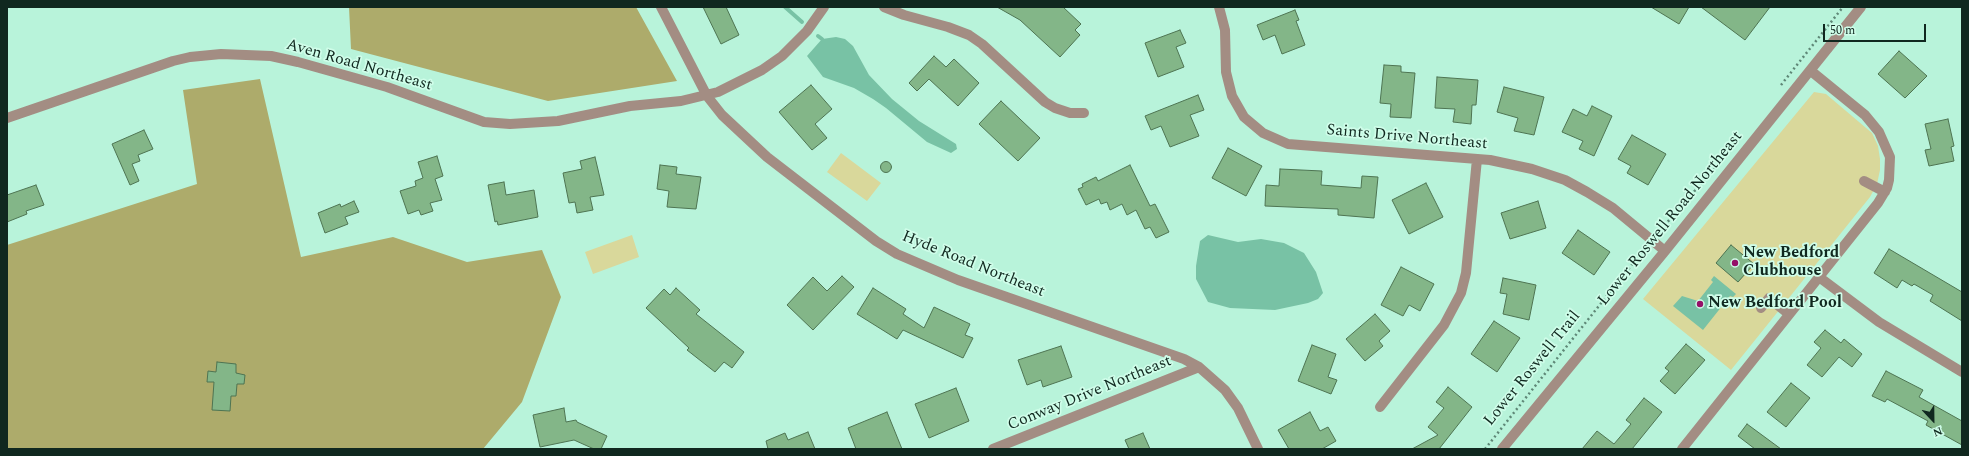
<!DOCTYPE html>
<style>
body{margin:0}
#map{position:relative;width:1969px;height:456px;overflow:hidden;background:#b8f3da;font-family:Spectral,serif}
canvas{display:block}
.frame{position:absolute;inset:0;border:8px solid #10281f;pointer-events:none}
.north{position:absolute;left:1913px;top:400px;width:40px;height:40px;-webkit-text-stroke:3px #cffde9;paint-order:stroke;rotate:158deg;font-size:11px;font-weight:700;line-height:16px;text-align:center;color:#10281f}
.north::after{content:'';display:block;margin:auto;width:14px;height:18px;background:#10281f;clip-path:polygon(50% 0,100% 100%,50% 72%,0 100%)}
.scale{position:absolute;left:1823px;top:24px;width:103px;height:18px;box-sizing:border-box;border:2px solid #10281f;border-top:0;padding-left:5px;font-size:12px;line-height:14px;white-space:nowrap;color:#10281f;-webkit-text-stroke:3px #cffde9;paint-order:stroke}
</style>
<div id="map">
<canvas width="1969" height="456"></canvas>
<div class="frame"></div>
<div class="north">N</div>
<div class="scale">50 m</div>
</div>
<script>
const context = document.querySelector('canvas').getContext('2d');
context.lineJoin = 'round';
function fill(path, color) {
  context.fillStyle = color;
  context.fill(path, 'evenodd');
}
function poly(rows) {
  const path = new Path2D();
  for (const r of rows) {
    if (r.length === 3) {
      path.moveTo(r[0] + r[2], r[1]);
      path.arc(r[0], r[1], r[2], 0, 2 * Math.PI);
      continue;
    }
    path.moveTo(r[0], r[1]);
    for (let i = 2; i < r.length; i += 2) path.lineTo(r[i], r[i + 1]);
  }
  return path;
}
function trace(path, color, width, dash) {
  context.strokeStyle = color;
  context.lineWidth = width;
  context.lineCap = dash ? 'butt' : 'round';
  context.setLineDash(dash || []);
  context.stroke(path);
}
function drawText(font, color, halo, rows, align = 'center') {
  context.font = font + ' Spectral,serif';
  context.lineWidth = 3.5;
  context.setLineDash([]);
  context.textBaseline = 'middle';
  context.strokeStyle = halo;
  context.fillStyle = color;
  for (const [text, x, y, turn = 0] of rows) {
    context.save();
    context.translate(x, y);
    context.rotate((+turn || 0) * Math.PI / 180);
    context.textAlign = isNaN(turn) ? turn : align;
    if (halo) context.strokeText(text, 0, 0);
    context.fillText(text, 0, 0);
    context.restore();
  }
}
fill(poly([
 [1814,92,1826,94,1872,133,1878,146,1880,159,1880,170,1877,184,1870,197,1731,370,1643,299],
 [841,153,881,183,867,201,827,172],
 [632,235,639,257,593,274,585,252]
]), '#d9d89b');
fill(poly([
 [349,7,636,7,677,81,548,101,351,49],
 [260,79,301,257,393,237,467,262,542,250,561,297,522,402,483,449,7,449,7,245,197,184,183,90]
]), '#adab6b');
fill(poly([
 [836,37,845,39,853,46,869,75,892,99,919,121,956,144,957,149,951,153,927,142,886,108,873,99,854,88,823,77,807,56,822,39],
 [1208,235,1238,242,1261,239,1284,243,1304,253,1316,272,1323,293,1318,299,1308,303,1275,310,1230,308,1208,302,1196,279,1196,266,1200,241],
 [1714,276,1736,294,1733,297,1730,296,1703,330,1673,306,1682,296,1698,301,1713,282,1711,280]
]), '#78c2a5');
trace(poly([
 [785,7,802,22],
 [818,36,822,39]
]), '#78c2a5', 4);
const building = poly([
 [703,7,726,7,739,35,721,44,703,7],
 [997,7,1063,7,1081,24,1075,30,1080,35,1060,57,1020,20,997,7],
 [1651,7,1689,7,1679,24,1651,7],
 [1701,7,1770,7,1745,40,1701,7],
 [1295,10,1299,20,1296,21,1305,45,1282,54,1275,35,1263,40,1257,25,1295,10],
 [1180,30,1186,43,1176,47,1184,67,1158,77,1145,43,1180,30],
 [1899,51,1927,76,1905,98,1878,74,1899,51],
 [934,56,946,67,954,59,979,83,958,106,929,79,917,91,909,83,934,56],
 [1384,65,1401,66,1401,72,1415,73,1411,118,1390,117,1391,104,1380,103,1384,65],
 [1437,77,1478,80,1476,105,1472,105,1471,124,1453,122,1455,109,1435,108,1437,77],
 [811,85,832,109,815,124,827,138,812,150,779,112,811,85],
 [1504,87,1544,97,1534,135,1514,131,1518,118,1497,112,1504,87],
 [1198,95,1204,110,1190,115,1199,136,1170,147,1161,126,1151,130,1145,116,1198,95],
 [1001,101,1040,138,1018,161,979,124,1001,101],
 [1592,106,1612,116,1594,156,1579,149,1583,141,1562,132,1573,109,1587,116,1592,106],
 [1948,119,1954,146,1951,147,1954,161,1929,166,1925,150,1931,149,1925,124,1948,119],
 [144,130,153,149,138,155,140,161,132,164,139,181,130,185,112,144,144,130],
 [1632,135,1666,154,1648,185,1627,173,1631,166,1618,159,1632,135],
 [1228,148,1262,166,1246,196,1212,178,1228,148],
 [437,156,443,176,435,179,442,200,430,203,433,211,421,215,419,210,408,214,400,191,416,186,415,181,423,178,418,162,437,156],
 [595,157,604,195,590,197,593,210,577,213,575,202,569,203,563,173,582,169,580,161,595,157],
 [886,167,5.5],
 [660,165,677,167,676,174,701,177,696,209,667,207,669,191,657,189,660,165],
 [1130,165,1150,206,1155,204,1169,232,1156,238,1150,227,1145,229,1136,210,1127,215,1122,204,1110,210,1107,202,1101,204,1099,199,1086,205,1078,189,1083,187,1082,184,1096,177,1098,181,1130,165],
 [1280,169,1322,171,1321,185,1361,188,1362,176,1378,177,1374,218,1338,215,1338,209,1265,206,1266,185,1279,186,1280,169],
 [504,182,506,195,534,190,538,217,498,225,497,221,495,222,488,185,504,182],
 [1426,183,1443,217,1409,234,1392,200,1426,183],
 [36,185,44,205,26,211,27,214,7,222,7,195,36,185],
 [354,201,359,212,345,217,348,224,325,233,318,213,340,204,341,207,354,201],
 [1538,201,1546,228,1510,239,1501,213,1538,201],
 [1578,230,1610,252,1594,275,1562,253,1578,230],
 [1731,245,1754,264,1738,282,1716,263,1731,245],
 [1889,249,1962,292,1962,321,1930,301,1933,295,1914,284,1912,286,1902,280,1897,288,1874,273,1889,249],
 [1401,267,1434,284,1420,311,1409,305,1403,316,1381,305,1401,267],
 [842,276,854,287,813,330,787,305,813,277,827,291,842,276],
 [1503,278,1536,285,1529,320,1503,314,1507,294,1500,293,1503,278],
 [676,288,700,310,696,314,744,352,732,368,724,362,715,372,687,350,689,348,646,308,664,289,670,295,676,288],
 [873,288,906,309,903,314,924,328,934,307,970,324,965,335,973,338,963,358,903,330,897,339,857,314,873,288],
 [1375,314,1390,331,1379,341,1383,346,1365,361,1346,339,1375,314],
 [1494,321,1520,338,1497,372,1471,354,1494,321],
 [1825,330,1841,343,1844,339,1862,354,1852,367,1839,357,1822,377,1807,365,1821,348,1814,342,1825,330],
 [1686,344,1705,360,1675,394,1660,381,1669,371,1665,368,1686,344],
 [1312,345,1336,354,1328,377,1337,380,1331,394,1298,381,1312,345],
 [1061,346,1072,377,1043,387,1041,380,1027,385,1018,360,1061,346],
 [217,362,236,364,236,373,245,375,244,384,237,384,236,396,231,396,230,411,212,410,214,382,207,382,208,371,216,372,217,362],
 [1886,371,1923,390,1919,397,1962,421,1962,445,1926,425,1928,421,1887,399,1885,402,1872,396,1886,371],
 [1791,383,1810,398,1786,427,1767,412,1791,383],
 [1448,387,1472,407,1439,449,1412,449,1438,435,1428,427,1444,408,1436,402,1448,387],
 [956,388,969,421,929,438,915,404,956,388],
 [1644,398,1662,412,1632,449,1582,449,1597,431,1614,444,1631,424,1626,420,1644,398],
 [564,408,566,422,576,420,577,422,607,436,601,449,594,449,574,440,540,447,533,415,564,408],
 [887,412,902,449,856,449,848,428,887,412],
 [1310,412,1320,431,1328,427,1336,441,1322,449,1289,449,1278,430,1310,412],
 [1747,424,1781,449,1755,449,1738,436,1747,424],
 [808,432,815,449,768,449,766,441,785,433,788,440,808,432],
 [1143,433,1150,449,1129,449,1125,440,1143,433]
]);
fill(building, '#83b688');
trace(building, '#4e7452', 1);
trace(poly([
 [1781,85,1843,7],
 [1658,233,1717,165],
 [1485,449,1645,248]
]), '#5e8776', 2.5, [2, 3]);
trace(poly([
 [661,7,707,96,722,115,767,157,876,241,897,254,958,280,1184,359,1199,367,1225,390,1238,408,1258,449],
 [884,7,904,15,948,27,969,35,982,44,1045,102,1055,108,1070,113,1084,113],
 [1219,7,1225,30,1226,72,1232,96,1244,117,1263,133,1288,144,1490,160,1532,169,1565,180,1587,192,1613,208,1665,251],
 [7,118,173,61,190,57,221,54,271,56,298,62,387,87,484,122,510,124,558,121,630,106,681,101,718,92,762,70,782,56,807,31,824,7],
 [1864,181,1885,192],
 [1819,277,1879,322,1962,372],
 [1761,308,1769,298,1789,314],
 [1380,407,1444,325,1461,293,1466,273,1477,159],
 [993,449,1199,367],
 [1502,449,1665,251,1861,7],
 [1682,449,1878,203,1887,188,1889,180,1890,157,1879,132,1865,115,1811,71]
]), '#a38d83', 10);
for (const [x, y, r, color] of [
 [1735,263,4,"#951068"],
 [1700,304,4,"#951068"]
]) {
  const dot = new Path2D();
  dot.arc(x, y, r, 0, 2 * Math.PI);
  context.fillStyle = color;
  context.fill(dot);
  trace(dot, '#cffde9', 1.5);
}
drawText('16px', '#10281f', '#cffde9', [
 ["Aven Road Northeast",359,66,16],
 ["Saints Drive Northeast",1407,138,5],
 ["Lower Roswell Road Northeast",1671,219,-51],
 ["Hyde Road Northeast",973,265,22],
 ["Lower Roswell Trail",1533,369,-51],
 ["Conway Drive Northeast",1090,394,-22]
]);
drawText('bold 16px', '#10281f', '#cffde9', [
 ["New Bedford",1743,254],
 ["Clubhouse",1743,272],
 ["New Bedford Pool",1708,304]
], 'left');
</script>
